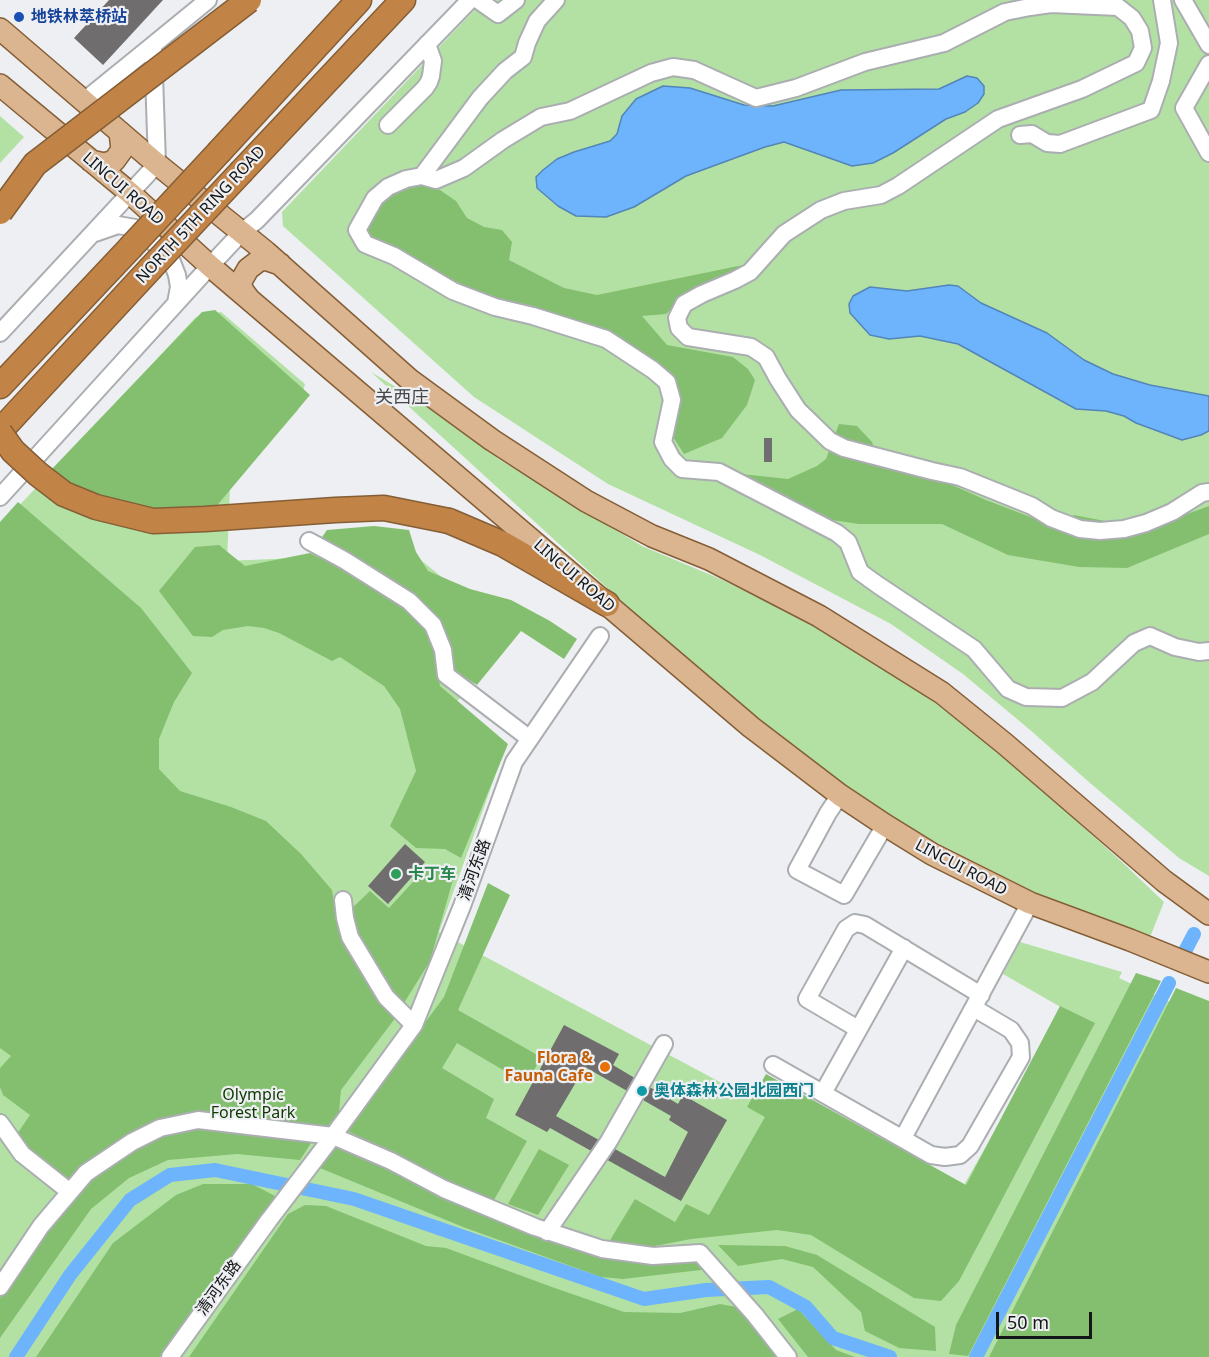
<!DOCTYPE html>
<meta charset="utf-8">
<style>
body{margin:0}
#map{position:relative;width:1209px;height:1357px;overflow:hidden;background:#edeff2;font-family:"Noto Sans",sans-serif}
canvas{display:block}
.scale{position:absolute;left:996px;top:1312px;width:96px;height:27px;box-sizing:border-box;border:3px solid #151617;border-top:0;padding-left:8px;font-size:18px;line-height:21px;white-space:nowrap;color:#151617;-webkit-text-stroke:4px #edeff2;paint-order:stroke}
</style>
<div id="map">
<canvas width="1209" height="1357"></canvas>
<div class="scale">50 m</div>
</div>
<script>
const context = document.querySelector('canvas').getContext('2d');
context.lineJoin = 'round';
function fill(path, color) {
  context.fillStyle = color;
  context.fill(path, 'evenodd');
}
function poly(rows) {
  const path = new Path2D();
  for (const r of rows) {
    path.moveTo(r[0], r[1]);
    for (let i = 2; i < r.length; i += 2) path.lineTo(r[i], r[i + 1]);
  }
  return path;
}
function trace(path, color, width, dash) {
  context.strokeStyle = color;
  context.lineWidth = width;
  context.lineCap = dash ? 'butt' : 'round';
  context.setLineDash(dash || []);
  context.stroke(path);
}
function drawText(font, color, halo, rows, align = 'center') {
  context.font = font + ' "Noto Sans","Noto Sans SC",sans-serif';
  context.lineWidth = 4.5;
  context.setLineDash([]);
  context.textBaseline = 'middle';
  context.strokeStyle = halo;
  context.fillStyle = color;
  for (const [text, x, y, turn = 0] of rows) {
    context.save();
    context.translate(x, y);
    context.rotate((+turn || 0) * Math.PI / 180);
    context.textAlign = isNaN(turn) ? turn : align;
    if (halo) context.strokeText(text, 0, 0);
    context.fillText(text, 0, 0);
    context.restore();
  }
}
fill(poly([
 [484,0,1209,0,1209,876,1179,858,1090,783,1029,729,963,674,891,624,760,555,608,484,474,397,283,226,282,212],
 [0,116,24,137,0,163],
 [221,312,305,384,298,410,230,487,227,561,412,553,515,636,453,706,503,754,439,932,952,1206,1064,1009,1003,974,1020,942,1122,972,1119,978,1209,1020,1209,1357,0,1357,0,526,196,317],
 [371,372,419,401,500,460,642,546,718,578,774,605,825,632,900,678,942,708,1018,768,1123,863,1164,902,1150,937,1048,899,902,825,791,748,675,650]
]), '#b3e1a4');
fill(poly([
 [415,184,440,190,456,201,467,218,484,227,502,230,512,242,509,260,564,288,597,295,743,265,736,275,689,293,666,314,642,316,667,345,733,357,748,369,755,380,747,405,722,438,684,454,673,437,676,388,650,358,575,322,497,301,369,240,363,230,386,196],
 [215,310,310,395,214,509,158,511,126,508,73,488,50,471,202,312],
 [839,424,857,426,872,442,879,464,932,476,986,500,1059,528,1074,515,1115,523,1137,532,1209,506,1209,534,1127,568,1079,567,1008,555,942,524,859,524,832,520,741,474,788,479,817,466,826,459],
 [18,502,141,608,192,673,174,702,159,739,159,769,180,791,231,807,266,821,301,854,332,890,338,929,362,971,396,1017,341,1090,339,1112,327,1127,210,1116,171,1119,67,1185,26,1152,17,1134,30,1115,3,1095,0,1087,0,1068,11,1056,0,1048,0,522],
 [374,526,409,530,416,552,428,571,470,589,511,600,550,621,577,639,564,659,521,631,477,685,454,670,450,642,436,617,320,540,327,530],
 [219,545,245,566,310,553,345,570,404,605,428,628,434,651,440,686,508,744,461,858,445,849,416,848,390,826,416,771,400,709,384,686,340,657,332,661,279,633,264,628,248,626,223,630,212,637,193,636,159,591,195,547],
 [438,869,454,876,430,961,404,1003,373,967,355,937,348,912,370,891,389,908,424,870],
 [488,883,510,895,458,1010,541,1057,527,1084,457,1043,442,1068,494,1099,486,1118,527,1141,494,1200,449,1182,346,1130,444,997],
 [1136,973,1161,981,968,1356,949,1354,956,1325],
 [1176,988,1209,1001,1209,1357,989,1357],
 [1060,1006,1095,1023,959,1281,941,1301,914,1298,811,1235,777,1230,691,1239,645,1248,609,1242,635,1199,675,1222,686,1204,709,1215,765,1117,747,1107,766,1074,966,1185],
 [206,1127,311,1143,300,1160,237,1154,168,1160,129,1178,91,1209,0,1338,0,1298,48,1227,91,1176,134,1148,168,1133],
 [338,1144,604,1253,695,1252,709,1269,623,1279,601,1277,463,1227,320,1168],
 [539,1149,569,1165,538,1215,508,1204],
 [203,1184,252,1184,275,1196,160,1357,36,1357,113,1243,176,1195],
 [305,1205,326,1206,426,1246,446,1248,552,1287,624,1312,680,1313,720,1304,742,1308,783,1357,189,1357,288,1214],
 [718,1245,785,1246,817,1255,935,1327,936,1351,899,1348,865,1331,861,1312,813,1267,782,1259,738,1266],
 [798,1309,836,1350,855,1357,808,1357,778,1319]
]), '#83bf6e');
const water = poly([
 [967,76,977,78,984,86,984,94,978,103,965,112,946,119,893,153,873,163,852,166,784,142,765,147,686,176,634,207,606,217,576,216,558,206,537,188,536,177,543,170,557,159,574,152,610,141,617,134,622,116,636,99,663,86,690,88,744,105,773,106,841,90,939,89,967,76],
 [949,285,958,286,981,303,1047,333,1084,360,1113,374,1150,385,1209,396,1209,431,1201,435,1182,440,1136,423,1124,416,1106,411,1076,409,958,344,920,336,889,339,870,335,850,313,849,304,853,296,870,287,907,291,949,285]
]);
fill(water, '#6db4fd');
trace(water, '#5385b8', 1.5);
trace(poly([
 [1183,955,1194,934],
 [16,1357,70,1275,130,1200,170,1175,215,1170,354,1199,644,1299,706,1290,769,1287,806,1307,833,1338,890,1357],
 [976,1357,1169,983]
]), '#6db4fd', 14);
fill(poly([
 [109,0,163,0,103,65,74,38],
 [764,438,772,438,772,462,764,462],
 [405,844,425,862,388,904,368,886],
 [564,1025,619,1054,613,1065,678,1104,683,1095,727,1120,681,1201,550,1128,547,1132,515,1115],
 [585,1067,671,1116,669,1120,688,1132,665,1177,556,1116]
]), '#6f6d6e');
const minor = poly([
 [478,0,498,14,516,0],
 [1183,0,1209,45],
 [1209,64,1184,108,1209,153],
 [84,101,153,45],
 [388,125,425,88,429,82,431,76,433,61,427,44],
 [1020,135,1032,134,1047,143,1060,144,1151,110,1161,81,1169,43,1162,0],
 [422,176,480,98,505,71,523,57,527,43,537,21,556,0],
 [95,233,118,225,135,228,158,246,172,262,177,275,179,287,176,303],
 [0,333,157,164,153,45,208,0],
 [1209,492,1202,493,1172,512,1146,523,1124,529,1100,531,1080,529,1051,518,1032,506,960,477,932,471,844,448,830,441,798,410,778,379,766,357,751,347,688,337,679,328,677,318,684,304,702,294,735,280,750,272,784,234,821,210,844,201,881,195,898,186,998,119,1082,89,1136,63,1143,48,1140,31,1132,18,1118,7,1051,4,1030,7,1005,12,944,43,865,62,796,88,756,98,694,70,673,67,651,73,570,111,541,117,503,140,464,168,436,180,422,176,406,179,388,187,375,198,357,230,365,244,394,256,453,291,495,307,533,316,606,339,653,370,667,382,672,400,663,442,672,459,682,469,719,472,837,533,848,542,860,572,878,585,974,649,1008,689,1026,697,1062,698,1092,682,1134,643,1150,636,1175,647,1199,652,1209,651],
 [0,497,210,266,241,233,257,220,470,0],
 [309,541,344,560,409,601,433,625,443,650,446,675,530,739],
 [840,795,828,813,797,870,844,895,885,825],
 [343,900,345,918,350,937,386,997,414,1025],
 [858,1029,807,999,846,929,855,923,865,925,981,995],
 [773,1065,931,1155,945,1157,960,1155,970,1146,1021,1057,1020,1043,1011,1030,974,1008],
 [823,1093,904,948],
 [0,1123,22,1154,70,1192],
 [903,1138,1030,903],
 [547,1232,609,1141,664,1044],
 [0,1287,41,1226,86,1173,132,1142,160,1128,198,1120,333,1136,391,1161,444,1189,535,1227,602,1249,653,1256,700,1253,755,1315,788,1357],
 [170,1357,269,1220,333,1136,414,1025,462,906,514,762,600,636]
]);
const major = poly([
 [0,29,157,164,266,252,410,380,492,440,586,501,652,536,709,559,819,616,942,693,1005,744,1164,881,1209,914],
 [0,85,130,193,210,266,751,727,840,795,885,825,932,854,1030,903,1130,940,1209,972],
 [91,161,104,164,114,161,122,150,120,132],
 [249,299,243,291,240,283,248,269,261,259,268,260,280,264]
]);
const highway = poly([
 [220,151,359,0],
 [242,171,403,0],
 [0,386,130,248],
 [0,431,150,269],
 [449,521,503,544,607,604]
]);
trace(minor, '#abaeb0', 20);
trace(major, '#855e36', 24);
trace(highway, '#855e36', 27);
trace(minor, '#fff', 16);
trace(major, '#dab590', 21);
trace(highway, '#c28446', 24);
const highwayBridge = poly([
 [0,212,35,164,249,0],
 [130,248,220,151],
 [150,269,242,171],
 [0,433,13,451,38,474,64,494,96,507,153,521,205,519,335,510,384,508,449,521]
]);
trace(highwayBridge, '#855e36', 27, []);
trace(highwayBridge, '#c28446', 24);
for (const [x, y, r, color] of [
 [19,17,6,"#1a4fb4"],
 [396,874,6,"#2e9e5b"],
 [605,1067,6,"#e8710a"],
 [642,1091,6,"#0f9aa8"]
]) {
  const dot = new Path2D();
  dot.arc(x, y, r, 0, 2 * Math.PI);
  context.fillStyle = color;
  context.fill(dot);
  trace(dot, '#edeff2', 2);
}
drawText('bold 16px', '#164399', '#edeff2', [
 ["地铁林萃桥站",31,17]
], 'left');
drawText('16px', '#151617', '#edeff2', [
 ["LINCUI ROAD",123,189,41],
 ["NORTH 5TH RING ROAD",201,215,-47],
 ["LINCUI ROAD",574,576,41],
 ["LINCUI ROAD",961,868,28],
 ["清河东路",475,870,-70],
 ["清河东路",219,1288,-54]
]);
drawText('bold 16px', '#27864d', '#edeff2', [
 ["卡丁车",408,874]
], 'left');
drawText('bold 16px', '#c56008', '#edeff2', [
 ["Flora &",593,1058],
 ["Fauna Cafe",593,1076]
], 'right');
drawText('bold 16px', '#0d838f', '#edeff2', [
 ["奥体森林公园北园西门",654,1091]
], 'left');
drawText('16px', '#0f3700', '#edeff2', [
 ["Olympic",253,1095],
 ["Forest Park",253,1113]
]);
drawText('18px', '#444648', '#edeff2', [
 ["关西庄",402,398]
]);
</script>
